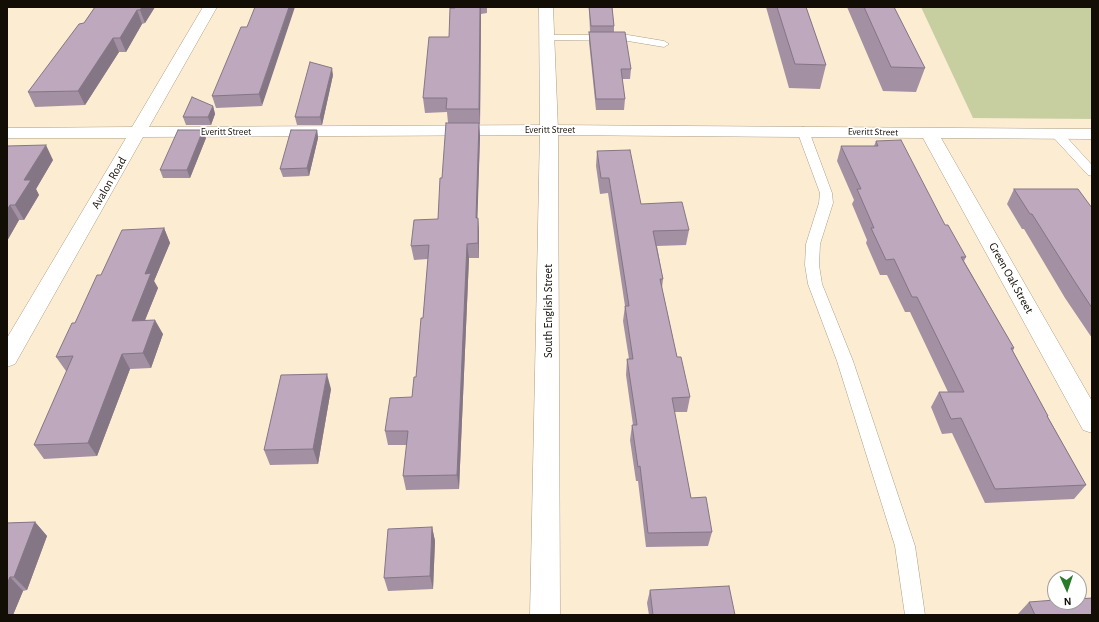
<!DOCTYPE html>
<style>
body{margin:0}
#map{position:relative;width:1099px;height:622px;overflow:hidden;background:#fcecd2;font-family:"Alegreya Sans",sans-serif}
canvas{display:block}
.frame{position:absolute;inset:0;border:8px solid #120d05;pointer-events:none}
.north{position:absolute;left:1047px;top:570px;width:40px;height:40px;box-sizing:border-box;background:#fff;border:1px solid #a09e9b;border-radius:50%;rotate:177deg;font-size:11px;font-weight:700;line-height:16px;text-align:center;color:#120d05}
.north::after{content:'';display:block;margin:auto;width:14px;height:18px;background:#287b27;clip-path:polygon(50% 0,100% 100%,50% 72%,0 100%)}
</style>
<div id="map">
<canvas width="1099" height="622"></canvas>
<div class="frame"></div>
<div class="north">N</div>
</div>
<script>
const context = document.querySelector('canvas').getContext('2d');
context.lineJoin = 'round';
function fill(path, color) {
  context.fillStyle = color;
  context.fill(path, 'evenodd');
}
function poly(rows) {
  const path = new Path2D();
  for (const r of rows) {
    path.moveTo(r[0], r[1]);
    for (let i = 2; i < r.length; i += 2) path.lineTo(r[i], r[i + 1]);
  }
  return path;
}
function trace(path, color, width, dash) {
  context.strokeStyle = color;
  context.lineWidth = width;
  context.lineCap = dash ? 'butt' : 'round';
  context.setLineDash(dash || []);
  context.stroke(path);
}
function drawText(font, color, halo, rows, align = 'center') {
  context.font = font + ' "Alegreya Sans",sans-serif';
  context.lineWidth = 3.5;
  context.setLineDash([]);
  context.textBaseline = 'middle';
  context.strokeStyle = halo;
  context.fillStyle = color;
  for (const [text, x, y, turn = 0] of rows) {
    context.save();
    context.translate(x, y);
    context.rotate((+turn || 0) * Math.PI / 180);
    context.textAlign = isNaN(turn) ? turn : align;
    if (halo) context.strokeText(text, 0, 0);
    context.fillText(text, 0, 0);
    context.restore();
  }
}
fill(poly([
 [921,7,1092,7,1092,119,973,118]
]), '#c7cfa1');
const service = poly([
 [548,35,628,35,664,41,669,44,664,47,628,41,544,40,543,38,548,35],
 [803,127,807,128,809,131,832,193,833,203,820,244,819,265,822,284,853,361,915,546,925,615,905,615,895,546,837,361,808,284,805,265,806,244,819,203,820,193,797,131,799,128,803,127],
 [1057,130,1061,131,1092,165,1092,176,1088,175,1053,137,1051,134,1053,131,1057,130]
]);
const minor = poly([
 [203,7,217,7,149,127,549,125,1092,129,1092,139,941,138,1092,401,1092,433,1083,430,923,138,549,135,143,137,15,364,7,367,7,338,126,138,7,138,7,128,132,127,203,7]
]);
const tertiary = poly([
 [539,7,553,7,558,130,560,615,530,615,540,130,539,7]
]);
trace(service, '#ac9d85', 1);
trace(minor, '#ac9d85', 1);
trace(tertiary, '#ac9d85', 1);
fill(service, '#fff');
fill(minor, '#fff');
fill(tertiary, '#fff');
fill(poly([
 [95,7,155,7,145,23,142,24,126,52,119,52,85,105,35,107,28,92,84,23],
 [455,7,487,7,487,13,481,14,480,124,479,124,480,137,477,218,478,218,479,232,479,258,469,258,459,489,406,490,403,476,407,445,388,445,385,431,412,397,416,377,423,318,428,259,414,260,411,246,438,219,448,123,447,112,425,113,423,98,449,37],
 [589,7,612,7,614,26,614,32,631,69,630,79,622,79,625,99,624,110,596,110,589,42,589,32,590,32],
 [766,7,806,7,826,65,820,89,789,88],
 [847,7,894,7,925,68,916,92,883,91],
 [247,27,262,106,216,108,212,96],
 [333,75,322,125,297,125,295,117],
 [213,106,215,114,211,125,186,125,183,117],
 [317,130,318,138,309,176,283,177,280,169],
 [206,138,190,178,163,178,160,170],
 [876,141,945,225,966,257,964,261,1014,348,1013,351,1048,416,1048,417,1086,485,1074,499,985,503,952,433,942,434,931,407,939,392,948,392,910,312,905,312,887,275,880,275,866,243,867,240,852,204,854,200,837,161,841,146,874,146],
 [7,146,53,160,36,189,39,195,24,220,19,220,7,241],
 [597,151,641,204,689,230,686,245,657,246,663,279,662,288,677,357,690,397,687,412,674,412,691,498,712,532,708,546,646,547,638,481,636,481,630,440,632,425,633,425,626,375,627,359,629,359,623,321,625,306,608,193,600,194,596,166],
 [1014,189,1092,208,1092,338,1065,298,1024,229,1022,229,1007,204],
 [164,228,170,243,154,281,158,288,145,320,163,334,151,368,130,369,97,456,44,459,34,445,67,371,66,371,56,357,101,275],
 [331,389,318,464,270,465,264,450],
 [35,522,47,536,27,590,23,591,13,615,7,615,7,523],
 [432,527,435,541,433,589,388,591,384,578],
 [650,590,735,615,649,615,647,603],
 [1029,602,1092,615,1017,615]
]), '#a390a3');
fill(poly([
 [142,7,155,7,145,23,140,10],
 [289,7,295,7,262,106,259,94],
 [480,7,481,7,481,14,480,124,479,109],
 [137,10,142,24,126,52,120,38],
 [113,38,119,52,85,105,78,91],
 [332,68,333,75,322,125,320,117],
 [213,106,215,114,211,125,208,117],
 [479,123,480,137,477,232,476,218],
 [203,130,206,138,190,178,187,170],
 [317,130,318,138,309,176,307,168],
 [46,145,53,160,36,189,39,195,24,220,15,205,24,180],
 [10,205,19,220,7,241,7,210],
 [478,218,479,232,479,258,478,243],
 [164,228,170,243,154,281,158,288,139,335,132,321,145,274],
 [467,244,469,258,459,489,457,475],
 [155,320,163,334,151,368,143,353],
 [122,354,130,369,97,456,88,443],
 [327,374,331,389,318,464,313,449],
 [35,522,47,536,27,590,14,577],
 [432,527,435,541,433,589,430,576],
 [10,577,23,591,13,615,7,615,7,584]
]), '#847685');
const building = poly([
 [95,7,142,7,140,10,137,10,120,38,113,38,78,91,28,92,79,24,84,23,95,7],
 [255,7,289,7,259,94,212,96,241,27,247,27,255,7],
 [455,7,480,7,479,109,446,109,447,98,423,98,429,37,449,37,450,8,455,8,455,7],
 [589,7,612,7,614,26,591,26,589,7],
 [777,7,806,7,826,65,795,64,777,7],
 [864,7,894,7,925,68,891,67,864,7],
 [589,32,625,32,631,69,621,69,625,99,596,99,589,32],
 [310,62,332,68,320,117,295,117,310,62],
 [192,97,213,106,208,117,183,117,192,97],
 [446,123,479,123,476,218,478,218,478,243,467,244,457,475,403,476,408,431,385,431,390,398,412,397,414,377,416,377,421,318,423,318,429,245,411,246,414,220,438,219,440,178,442,178,446,123],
 [178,130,203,130,187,170,160,170,178,130],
 [291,130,317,130,307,168,280,169,291,130],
 [901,140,945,225,948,225,966,257,961,257,1014,348,1011,348,1048,416,1047,416,1086,485,995,489,961,418,951,419,939,392,964,392,917,297,912,297,894,259,886,260,871,228,874,228,857,189,861,189,841,146,878,146,876,141,901,140],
 [46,145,24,180,31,180,15,205,10,205,7,210,7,146,46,145],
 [630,150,641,204,682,202,689,230,653,231,663,279,660,279,677,357,681,357,690,397,672,398,691,498,706,497,712,532,648,533,640,466,638,467,632,425,637,425,627,359,633,359,625,306,629,306,609,178,601,178,597,151,630,150],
 [1014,189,1078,189,1092,208,1092,308,1075,282,1032,214,1030,214,1014,189],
 [164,228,145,274,151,273,132,321,155,320,143,353,122,354,88,443,34,445,73,356,56,357,72,323,75,323,97,275,101,275,122,230,164,228],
 [327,374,313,449,264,450,281,375,327,374],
 [35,522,14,577,10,577,7,584,7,523,35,522],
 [432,527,430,576,384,578,388,529,432,527],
 [729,586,735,615,653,615,650,590,729,586],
 [1092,598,1092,615,1035,615,1029,602,1055,600,1055,602,1079,602,1079,599,1092,598]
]);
fill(building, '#bda8be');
trace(building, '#847685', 1);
drawText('10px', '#120d05', '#fff', [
 ["Everitt Street",550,130],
 ["Everitt Street",226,132],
 ["Everitt Street",873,132,1]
]);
drawText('12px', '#120d05', '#fff', [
 ["Avalon Road",109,183,-60],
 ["Green Oak Street",1011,278,61],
 ["South English Street",548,311,-90]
]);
</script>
